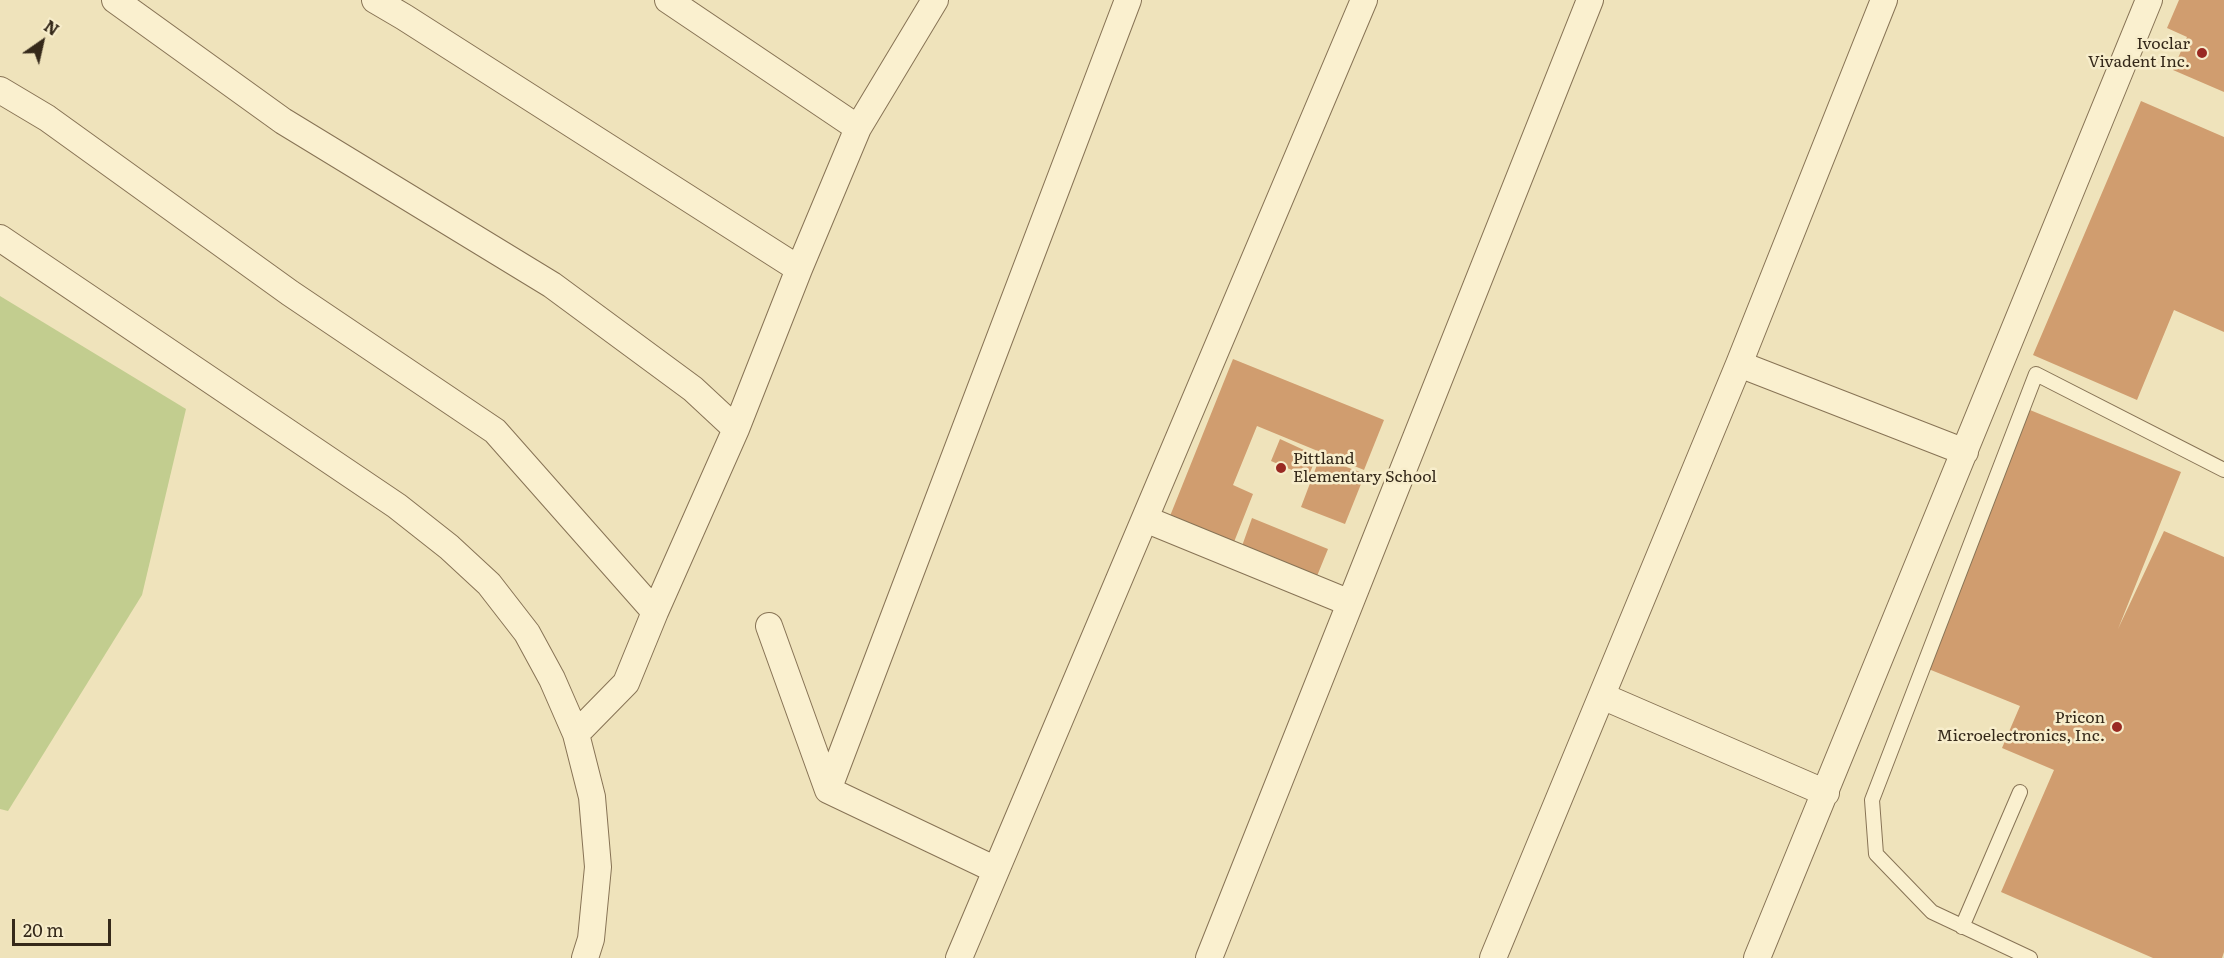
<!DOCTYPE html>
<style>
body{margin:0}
#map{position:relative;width:2224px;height:958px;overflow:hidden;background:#efe3bb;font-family:Literata,serif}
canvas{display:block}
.north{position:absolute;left:12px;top:12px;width:60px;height:60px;-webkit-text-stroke:4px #f7edcb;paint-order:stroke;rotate:34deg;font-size:16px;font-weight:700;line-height:24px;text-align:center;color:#35291a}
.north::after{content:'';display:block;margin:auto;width:21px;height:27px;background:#35291a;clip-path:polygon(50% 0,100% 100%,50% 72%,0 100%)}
.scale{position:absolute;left:12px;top:919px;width:99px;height:27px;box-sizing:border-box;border:3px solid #35291a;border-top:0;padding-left:8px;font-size:18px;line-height:21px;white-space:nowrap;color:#35291a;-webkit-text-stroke:4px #f7edcb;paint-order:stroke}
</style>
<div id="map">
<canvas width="2224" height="958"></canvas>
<div class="north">N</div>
<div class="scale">20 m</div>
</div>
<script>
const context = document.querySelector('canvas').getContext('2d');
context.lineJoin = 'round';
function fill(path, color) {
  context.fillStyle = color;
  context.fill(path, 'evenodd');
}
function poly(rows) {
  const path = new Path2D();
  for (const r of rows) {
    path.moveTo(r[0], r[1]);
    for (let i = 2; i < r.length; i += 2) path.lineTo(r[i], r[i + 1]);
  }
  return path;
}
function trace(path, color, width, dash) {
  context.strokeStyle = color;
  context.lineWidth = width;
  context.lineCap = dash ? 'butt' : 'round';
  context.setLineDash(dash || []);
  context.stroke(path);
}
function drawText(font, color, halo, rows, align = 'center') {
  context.font = font + ' Literata,serif';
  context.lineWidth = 5;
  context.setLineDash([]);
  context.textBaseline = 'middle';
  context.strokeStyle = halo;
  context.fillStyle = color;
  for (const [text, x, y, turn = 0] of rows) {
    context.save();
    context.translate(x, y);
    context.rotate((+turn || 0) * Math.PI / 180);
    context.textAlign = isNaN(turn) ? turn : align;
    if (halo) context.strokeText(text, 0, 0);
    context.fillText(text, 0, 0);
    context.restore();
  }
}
fill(poly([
 [0,296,186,409,142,595,8,811,0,809]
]), '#c2cd8f');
fill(poly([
 [2179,0,2224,0,2224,92,2173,70,2187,37,2167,28],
 [2141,101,2224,137,2224,332,2174,310,2137,400,2033,355],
 [1233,359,1384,420,1364,470,1257,426,1233,485,1253,494,1234,542,1170,516],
 [2030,410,2181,472,2118,629,2164,531,2224,557,2224,952,2222,958,2153,958,2001,892,2054,770,2002,748,2020,706,1926,668],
 [1280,439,1317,456,1308,477,1271,461],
 [1320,457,1365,474,1345,524,1301,507],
 [1252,518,1328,549,1317,576,1242,546]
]), '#d09d6f');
const lane = poly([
 [1962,927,2020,792],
 [2030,958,1932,912,1876,854,1872,800,2036,374,2224,470]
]);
const street = poly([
 [115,0,283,121,552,285,693,389,736,429],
 [375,0,404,17,799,269],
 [668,0,858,128],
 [0,90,47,118,290,293,495,431,655,612],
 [0,238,397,506,449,547,489,584,527,633,552,679,576,734,592,797,598,867,591,939,585,958],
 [1739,364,1965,452],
 [1145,519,1350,603],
 [769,626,828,790,996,870],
 [1602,696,1826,793],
 [576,734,626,683,655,612,736,429,799,269,858,128,935,0],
 [828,790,1128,0],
 [959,958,1364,0],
 [1209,958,1590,0],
 [1493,958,1739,364,1884,0],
 [1757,958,2149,0]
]);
trace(lane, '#877355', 16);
trace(street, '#877355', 28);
trace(lane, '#faf0cf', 14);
trace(street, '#faf0cf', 26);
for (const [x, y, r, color] of [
 [2202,53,6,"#992922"],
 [1281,468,6,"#992922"],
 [2117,727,6,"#992922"]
]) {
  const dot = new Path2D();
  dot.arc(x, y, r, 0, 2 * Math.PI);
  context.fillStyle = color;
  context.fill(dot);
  trace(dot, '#f7edcb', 2);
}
drawText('16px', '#35291a', '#f7edcb', [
 ["Ivoclar",2190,44],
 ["Vivadent Inc.",2190,62],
 ["Pittland",1293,459,"left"],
 ["Elementary School",1293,477,"left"],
 ["Pricon",2105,718],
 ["Microelectronics, Inc.",2105,736]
], 'right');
</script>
